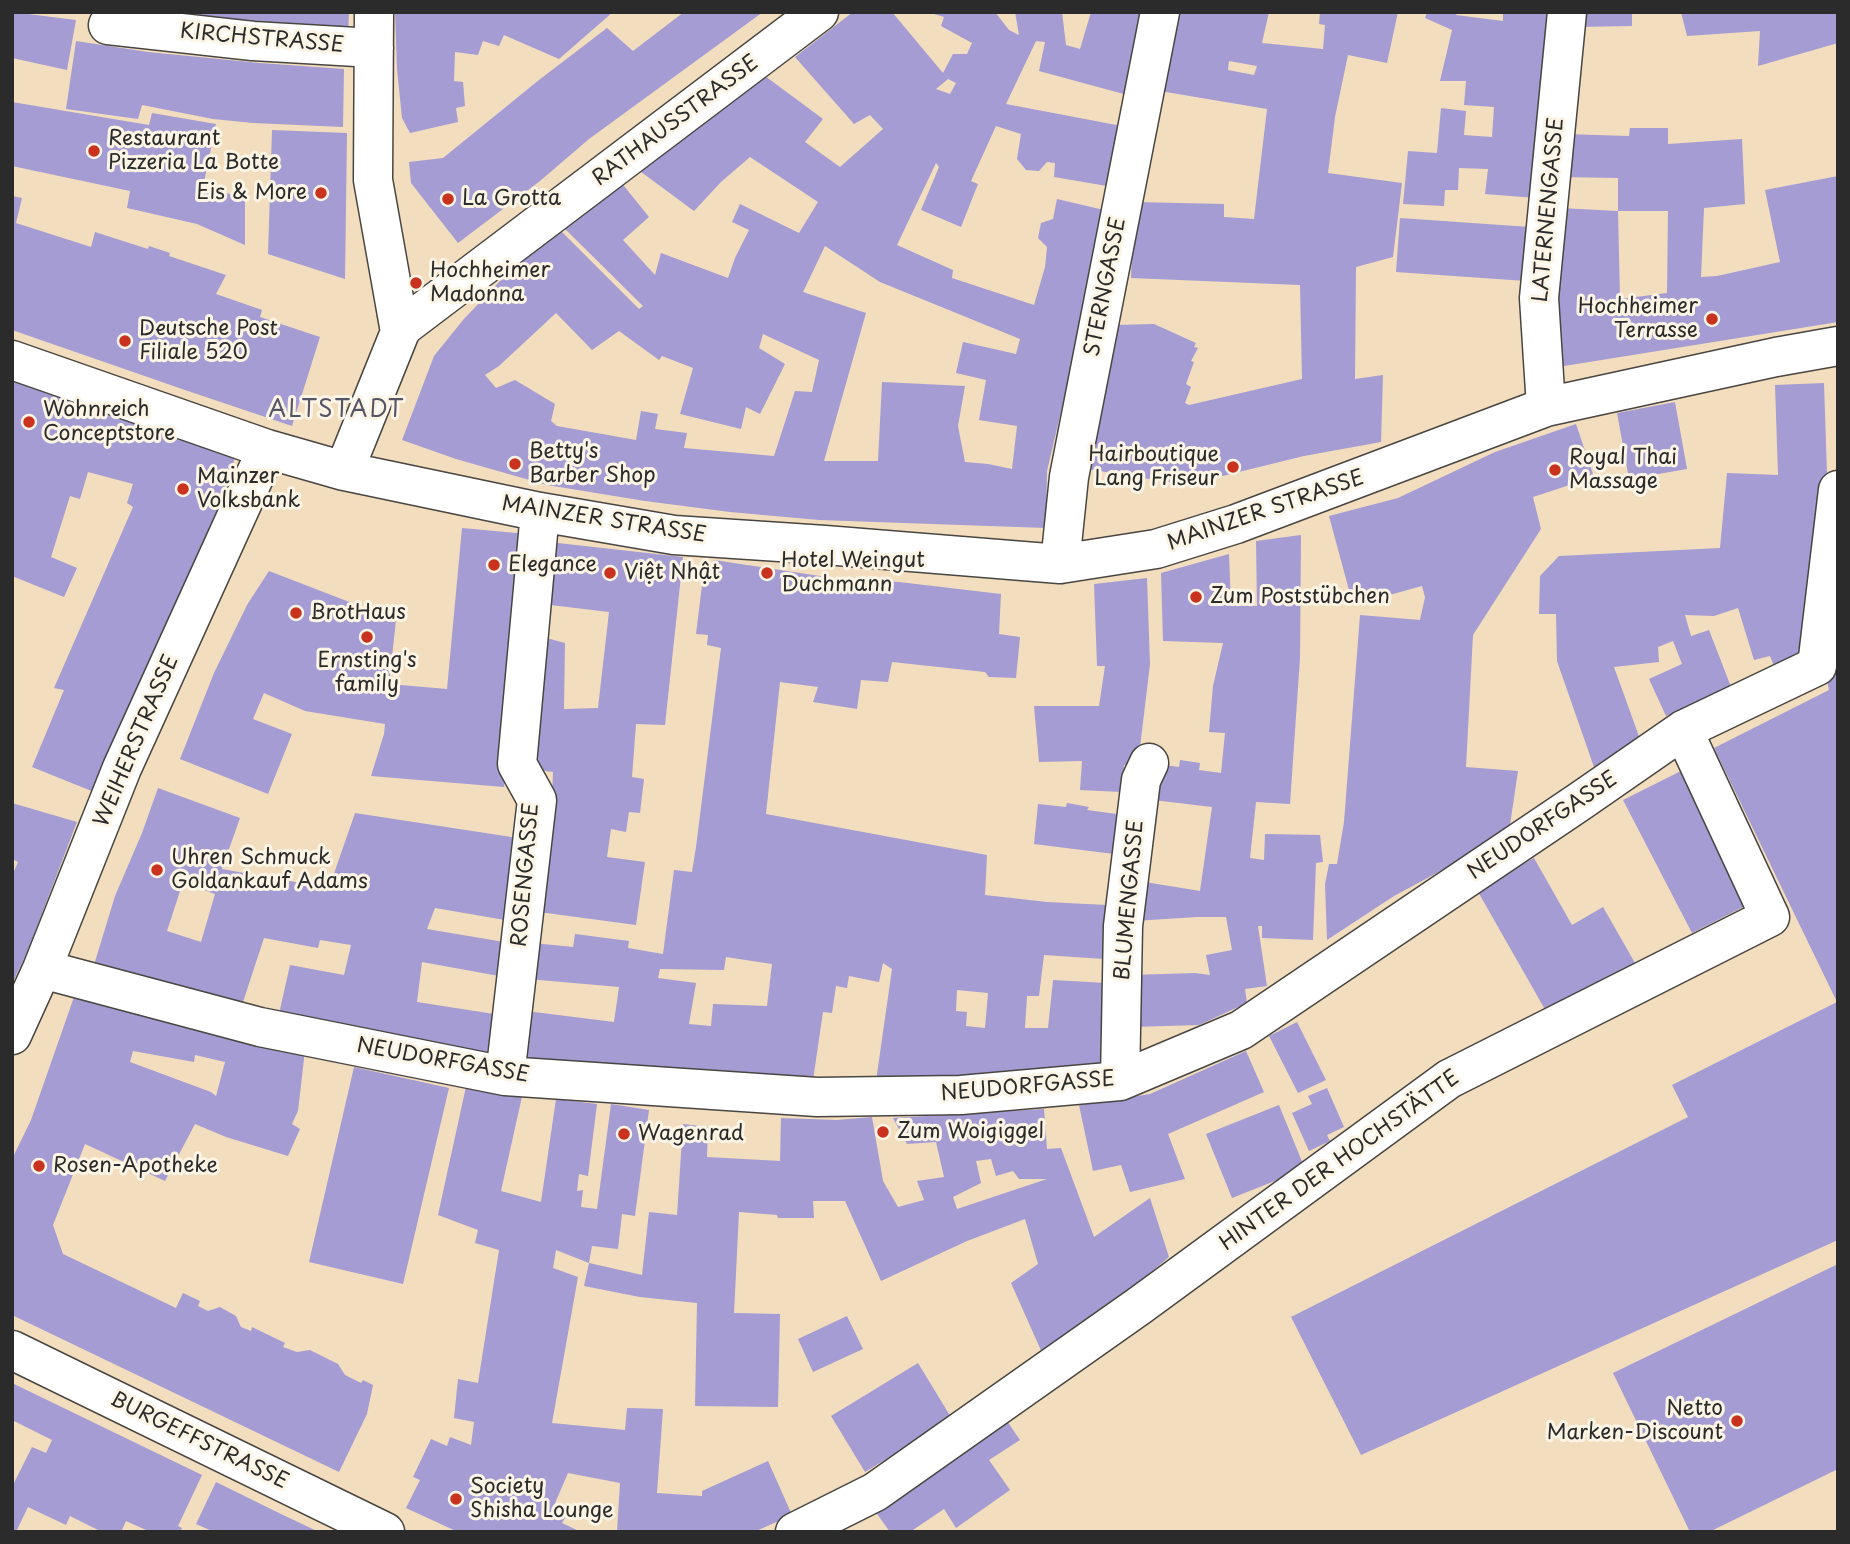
<!DOCTYPE html>
<meta charset="utf-8">
<style>
body{margin:0}
#map{position:relative;width:1850px;height:1544px;overflow:hidden;background:#f2ddbe;font-family:"Playpen Sans",sans-serif}
canvas{display:block}
.frame{position:absolute;inset:0;border:14px solid #2b2b2b;pointer-events:none}
</style>
<div id="map">
<canvas width="1850" height="1544"></canvas>
<div class="frame"></div>
</div>
<script>
const context = document.querySelector('canvas').getContext('2d');
context.lineJoin = 'round';
function fill(path, color) {
  context.fillStyle = color;
  context.fill(path, 'evenodd');
}
function poly(rows) {
  const path = new Path2D();
  for (const r of rows) {
    path.moveTo(r[0], r[1]);
    for (let i = 2; i < r.length; i += 2) path.lineTo(r[i], r[i + 1]);
  }
  return path;
}
function trace(path, color, width, dash) {
  context.strokeStyle = color;
  context.lineWidth = width;
  context.lineCap = dash ? 'butt' : 'round';
  context.setLineDash(dash || []);
  context.stroke(path);
}
function drawText(font, color, halo, rows, align = 'center') {
  context.font = font + ' "Playpen Sans",sans-serif';
  context.lineWidth = 6;
  context.setLineDash([]);
  context.textBaseline = 'middle';
  context.strokeStyle = halo;
  context.fillStyle = color;
  for (const [text, x, y, turn = 0] of rows) {
    context.save();
    context.translate(x, y);
    context.rotate((+turn || 0) * Math.PI / 180);
    context.textAlign = isNaN(turn) ? turn : align;
    if (halo) context.strokeText(text, 0, 0);
    context.fillText(text, 0, 0);
    context.restore();
  }
}
fill(poly([
 [12,12,76,20,67,70,12,58],
 [118,12,349,12,348,34],
 [395,12,613,12,559,59,504,35,499,46,483,41,478,55,455,52,454,81,463,82,465,106,456,108,458,122,410,133,402,118,397,69],
 [684,12,763,12,589,139,540,181,458,243,411,183,409,162,443,158,539,80,607,28,633,51],
 [853,12,892,12,943,73,953,54,967,54,972,43,941,26,944,17,934,14,935,12,995,12,1009,30,1019,35,1015,12,1062,12,1066,45,1080,49,1091,12,1147,12,1131,96,1039,71,1045,42,1036,41,1006,104,1127,127,1113,187,1054,177,1055,163,1047,162,1039,171,1026,170,1017,159,1021,134,996,126,971,181,978,184,961,227,921,210,939,167,936,163,897,245,953,270,952,278,1034,305,1045,267,1047,247,1038,238,1041,223,1053,219,1057,199,1108,211,1047,471,1046,528,819,520,730,512,645,501,547,485,456,459,402,440,434,356,463,320,554,224,639,309,643,306,559,223,616,176,649,217,623,240,655,275,661,253,728,278,735,258,749,230,732,222,740,204,799,233,818,202,750,157,721,182,694,211,633,166,765,76,823,119,805,142,840,167,883,129,870,115,854,124,795,57],
 [948,79,956,83,950,94,936,89],
 [825,246,880,282,1020,339,1016,354,963,342,956,373,986,380,979,420,1017,426,1012,469,988,464,965,462,958,426,965,386,882,382,878,461,824,461,866,313,803,292],
 [556,313,592,350,619,331,659,360,662,356,693,368,680,414,741,429,746,407,760,414,785,364,759,348,763,334,819,360,812,392,795,391,774,456,684,448,687,433,655,429,658,414,641,411,636,440,557,426,551,421,555,404,515,380,496,388,485,375,499,366],
 [1167,12,1269,12,1262,43,1323,49,1325,25,1319,24,1320,12,1398,12,1387,63,1348,55,1335,117,1328,173,1402,183,1393,257,1356,267,1355,379,1383,375,1381,442,1304,456,1186,485,1087,469,1115,325,1154,324,1196,343,1194,347,1198,348,1191,361,1194,362,1186,384,1191,387,1185,403,1189,405,1302,379,1300,285,1131,278,1134,202,1224,204,1224,217,1254,219,1267,109,1154,90],
 [1229,61,1257,66,1254,75,1228,70],
 [1427,12,1457,12,1456,15,1503,21,1503,12,1557,12,1536,198,1485,194,1488,169,1459,168,1458,190,1445,190,1444,206,1403,204,1408,151,1437,153,1441,108,1466,111,1464,135,1492,137,1494,107,1464,105,1466,81,1440,81,1452,30,1425,18],
 [1577,12,1632,12,1632,26,1577,27],
 [1681,12,1838,12,1838,43,1758,66,1760,31,1687,36],
 [76,41,148,52,260,63,344,69,343,127,253,123,213,119,142,105,138,119,66,109],
 [12,102,149,125,152,113,216,124,203,187,245,198,245,245,197,224,127,208,130,191,12,166],
 [1630,128,1668,128,1668,144,1742,139,1745,204,1704,208,1701,277,1717,276,1780,262,1765,190,1838,176,1838,322,1558,367,1551,301,1560,208,1618,211,1618,178,1561,177,1564,134,1629,136],
 [1618,211,1668,211,1667,293,1620,299],
 [272,130,347,133,345,279,268,254],
 [12,196,22,198,16,223,91,247,95,232,148,249,149,246,170,253,169,256,226,275,216,294,262,310,260,317,320,337,292,426,185,390,12,330],
 [1400,218,1530,227,1526,281,1396,272],
 [12,381,236,455,210,531,94,792,32,767,64,690,54,688,133,507,127,503,133,484,88,472,80,499,70,496,51,557,77,568,64,597,12,576],
 [1824,383,1827,473,1804,649,1778,676,1770,656,1754,660,1738,608,1714,616,1685,615,1691,636,1709,630,1733,692,1678,720,1675,712,1666,716,1649,679,1682,664,1673,641,1658,647,1659,662,1614,667,1641,742,1595,770,1557,661,1556,614,1539,614,1540,576,1559,556,1720,548,1727,473,1778,475,1775,385],
 [1675,402,1687,469,1629,479,1617,413],
 [1576,424,1594,477,1533,497,1541,529,1473,635,1466,767,1518,771,1510,825,1459,861,1394,896,1327,940,1325,884,1329,864,1337,864,1344,822,1360,615,1420,620,1425,597,1422,586,1353,605,1329,516,1398,498,1495,452],
 [462,528,527,534,504,787,371,776,384,734,385,724,305,711,264,693,253,719,292,734,268,794,180,759,214,673,247,605,269,571,396,620,389,684,447,689],
 [1301,535,1300,658,1290,804,1256,802,1250,858,1264,860,1265,834,1320,835,1323,862,1316,863,1313,940,1262,938,1262,926,1258,926,1267,986,1245,989,1247,1003,1199,1025,1132,1027,1131,975,1195,973,1210,975,1206,955,1232,950,1226,917,1197,917,1134,921,1139,881,1200,891,1212,807,1153,800,1157,764,1179,767,1180,760,1200,763,1199,770,1221,773,1225,733,1209,732,1213,686,1223,643,1163,641,1161,573,1229,554,1231,606,1257,606,1256,541],
 [549,542,683,557,665,725,636,724,632,777,644,779,640,813,629,812,626,832,611,829,607,857,645,862,636,925,539,912,551,821,553,772,538,770,539,636,565,643,564,709,598,708,609,612,542,604],
 [714,560,833,578,899,582,1001,594,999,634,1020,637,1016,678,989,677,985,672,892,662,888,682,861,680,857,709,813,702,818,687,780,682,766,814,987,855,985,895,1047,902,1107,905,1104,959,1044,955,1039,996,1027,996,1025,1028,1048,1028,1053,980,1106,983,1100,1069,876,1081,892,969,883,963,879,982,849,976,847,988,836,986,832,1013,823,1012,813,1080,520,1058,526,1011,614,1022,619,987,528,979,533,943,573,947,575,934,629,941,628,948,663,954,674,870,692,872,696,847,721,648,707,645,708,635,696,634,704,569,711,568],
 [726,957,772,964,767,1006,713,1004,711,1026,689,1024,696,983,658,978,660,969,724,970],
 [957,990,988,993,985,1028,966,1026,967,1012,956,1011],
 [1147,578,1150,664,1138,764,1124,765,1122,792,1080,790,1082,761,1039,762,1034,706,1099,706,1105,666,1097,666,1094,584],
 [1838,609,1838,1240,1361,1455,1291,1317,1688,1117,1672,1085,1837,1002,1714,748,1829,690,1826,676],
 [1683,770,1751,903,1692,933,1623,800],
 [158,788,240,818,222,869,329,888,355,813,518,838,505,920,435,908,427,929,504,942,499,976,422,962,417,1002,494,1014,486,1058,279,1014,290,965,344,975,351,945,320,940,318,948,264,938,242,1005,94,965,115,896,142,833],
 [183,882,215,894,201,942,167,931],
 [12,803,77,822,28,950,12,984,12,876,18,862,12,859],
 [1067,803,1089,807,1087,810,1117,814,1114,854,1034,844,1038,804,1066,807],
 [1534,858,1572,925,1603,907,1635,963,1547,1013,1477,890],
 [74,997,305,1050,298,1111,292,1124,300,1129,288,1156,226,1137,195,1124,165,1181,85,1144,53,1225,63,1254,176,1308,183,1293,200,1301,198,1306,208,1311,220,1307,236,1316,241,1327,251,1331,252,1327,285,1343,283,1347,297,1352,310,1350,338,1364,345,1375,361,1383,363,1380,373,1385,367,1414,339,1472,12,1315,12,1159,31,1120],
 [133,1051,194,1062,195,1055,225,1062,216,1096,211,1092,130,1062],
 [1297,1022,1326,1080,1298,1093,1269,1036],
 [1246,1051,1264,1092,1168,1134,1185,1179,1130,1192,1121,1165,1093,1171,1079,1105,1150,1094],
 [354,1067,449,1088,403,1284,309,1262],
 [467,1082,523,1092,501,1191,541,1202,556,1099,597,1104,588,1176,579,1174,577,1191,583,1190,581,1207,597,1209,611,1104,649,1110,635,1216,622,1214,618,1249,592,1246,589,1263,642,1275,649,1212,677,1215,683,1124,708,1127,707,1157,780,1161,781,1118,837,1120,872,1117,883,1181,898,1207,924,1200,917,1181,944,1177,936,1142,907,1144,893,1118,1044,1109,1047,1149,1061,1148,1094,1237,1150,1198,1169,1257,1100,1315,1043,1355,1011,1283,1038,1264,1025,1219,967,1241,881,1281,845,1201,813,1201,814,1218,778,1218,777,1215,739,1212,734,1313,780,1314,778,1407,695,1406,697,1303,640,1297,584,1286,589,1263,556,1250,553,1268,578,1277,552,1423,625,1430,627,1408,663,1409,657,1493,702,1496,702,1491,768,1461,792,1515,754,1532,617,1532,620,1483,568,1473,552,1510,566,1516,562,1523,581,1532,458,1532,406,1508,420,1480,413,1477,431,1439,447,1446,450,1437,471,1445,474,1422,454,1418,458,1379,478,1383,499,1250,475,1243,478,1230,438,1215],
 [991,1159,996,1176,1013,1171,1019,1179,1047,1179,957,1209,953,1197,981,1183,976,1161],
 [1327,1088,1344,1127,1327,1135,1330,1141,1309,1151,1292,1113,1312,1104,1308,1096],
 [1279,1105,1305,1169,1232,1198,1206,1134],
 [1838,1264,1838,1469,1709,1532,1690,1532,1613,1373],
 [847,1316,863,1349,813,1372,798,1339],
 [918,1363,952,1419,865,1472,831,1416],
 [12,1383,202,1475,178,1526,182,1528,180,1532,145,1532,146,1530,126,1521,121,1532,102,1532,70,1516,66,1525,28,1507,16,1532,12,1532,12,1487,32,1447,46,1453,52,1440,12,1420],
 [1007,1421,1020,1440,989,1460,1010,1490,956,1528,944,1509,910,1532,890,1532,875,1511],
 [216,1482,281,1514,319,1532,214,1532,196,1524]
]), '#a49cd3');
const minor = poly([
 [374,12,373,180,400,332],
 [108,25,253,41,374,48],
 [12,360,267,449,344,471,540,512,674,535,825,545,1060,564,1156,549,1236,524,1546,407,1776,357,1838,346],
 [1546,407,1539,298,1567,12],
 [344,471,400,332,404,326,819,12],
 [1060,564,1069,477,1160,12],
 [42,969,260,1027,505,1076,817,1097,961,1095,1120,1081,1241,1030,1579,802,1683,730,1817,666,1838,490],
 [12,1035,42,969,122,768,267,449],
 [505,1076,537,800,517,764,540,512],
 [1120,1081,1123,926,1141,780,1149,763],
 [12,1350,385,1532],
 [795,1532,875,1492,1139,1306,1449,1079,1770,917,1683,730]
]);
trace(minor, '#494641', 41);
trace(minor, '#fff', 38);
for (const [x, y, r, color] of [
 [94,151,7,"#c8321e"],
 [321,193,7,"#c8321e"],
 [448,199,7,"#c8321e"],
 [416,283,7,"#c8321e"],
 [1712,319,7,"#c8321e"],
 [125,341,7,"#c8321e"],
 [29,422,7,"#c8321e"],
 [515,464,7,"#c8321e"],
 [1233,467,7,"#c8321e"],
 [1555,470,7,"#c8321e"],
 [183,489,7,"#c8321e"],
 [494,565,7,"#c8321e"],
 [610,573,7,"#c8321e"],
 [767,573,7,"#c8321e"],
 [1196,597,7,"#c8321e"],
 [296,613,7,"#c8321e"],
 [367,637,7,"#c8321e"],
 [157,870,7,"#c8321e"],
 [883,1132,7,"#c8321e"],
 [624,1134,7,"#c8321e"],
 [39,1166,7,"#c8321e"],
 [1737,1421,7,"#c8321e"],
 [456,1499,7,"#c8321e"]
]) {
  const dot = new Path2D();
  dot.arc(x, y, r, 0, 2 * Math.PI);
  context.fillStyle = color;
  context.fill(dot);
  trace(dot, '#fcf5e5', 2.5);
}
drawText('21px', '#2b2b2b', '#fcf5e5', [
 ["KIRCHSTRASSE",262,39,5],
 ["RATHAUSSTRASSE",676,121,-37],
 ["LATERNENGASSE",1549,210,-85],
 ["STERNGASSE",1106,287,-79],
 ["MAINZER STRASSE",1266,511,-19],
 ["MAINZER STRASSE",604,520,9],
 ["WEIHERSTRASSE",137,741,-67],
 ["NEUDORFGASSE",1543,826,-34],
 ["ROSENGASSE",526,875,-85],
 ["BLUMENGASSE",1130,900,-85],
 ["NEUDORFGASSE",443,1061,10],
 ["NEUDORFGASSE",1028,1087,-5],
 ["HINTER DER HOCHSTÄTTE",1340,1161,-36],
 ["BURGEFFSTRASSE",199,1441,26]
]);
drawText('21px', '#2b2b2b', '#fcf5e5', [
 ["Restaurant",108,139],
 ["Pizzeria La Botte",108,163],
 ["Eis & More",307,193,"right"],
 ["La Grotta",462,199],
 ["Hochheimer",430,271],
 ["Madonna",430,295],
 ["Hochheimer",1698,307,"right"],
 ["Terrasse",1698,331,"right"],
 ["Deutsche Post",139,329],
 ["Filiale 520",139,353],
 ["Wohnreich",43,410],
 ["Conceptstore",43,434],
 ["Betty's",529,452],
 ["Barber Shop",529,476],
 ["Hairboutique",1219,455,"right"],
 ["Lang Friseur",1219,479,"right"],
 ["Royal Thai",1569,458],
 ["Massage",1569,482],
 ["Mainzer",197,477],
 ["Volksbank",197,501],
 ["Hotel Weingut",781,561],
 ["Duchmann",781,585],
 ["Elegance",508,565],
 ["Việt Nhật",624,573],
 ["Zum Poststübchen",1210,597],
 ["BrotHaus",310,613],
 ["Ernsting's",367,661,"center"],
 ["family",367,685,"center"],
 ["Uhren Schmuck",171,858],
 ["Goldankauf Adams",171,882],
 ["Zum Woigiggel",897,1132],
 ["Wagenrad",638,1134],
 ["Rosen-Apotheke",53,1166],
 ["Netto",1723,1409,"right"],
 ["Marken-Discount",1723,1433,"right"],
 ["Society",470,1487],
 ["Shisha Lounge",470,1511]
], 'left');
context.letterSpacing = '2px';
drawText('23px', '#555366', '#fcf5e5', [
 ["ALTSTADT",337,411]
]);
context.letterSpacing = '0px';
</script>
